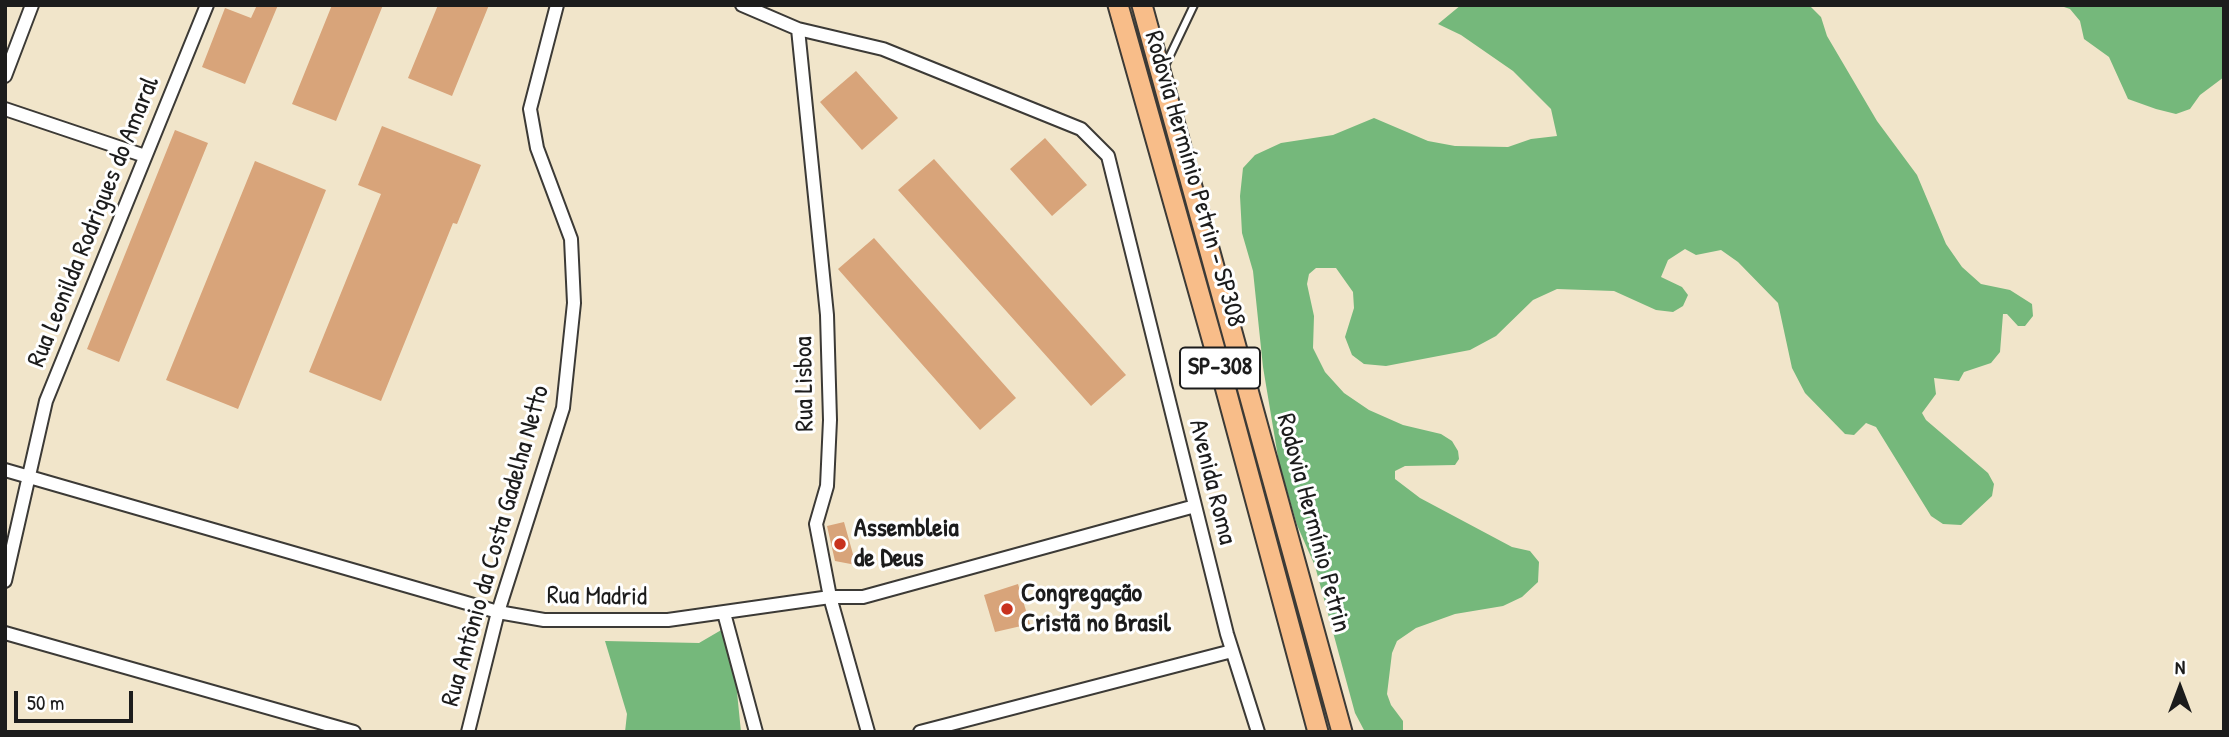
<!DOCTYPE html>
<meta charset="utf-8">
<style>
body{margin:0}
#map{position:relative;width:2229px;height:737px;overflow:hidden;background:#f1e5ca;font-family:"Patrick Hand",sans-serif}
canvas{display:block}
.frame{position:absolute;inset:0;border:7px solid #1c1c1c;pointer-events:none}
.north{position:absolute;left:2145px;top:653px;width:70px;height:70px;-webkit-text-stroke:5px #fff;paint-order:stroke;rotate:0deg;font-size:19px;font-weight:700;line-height:28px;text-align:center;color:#1c1c1c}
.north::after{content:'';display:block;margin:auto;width:24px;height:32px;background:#1c1c1c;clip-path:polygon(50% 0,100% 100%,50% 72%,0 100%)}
.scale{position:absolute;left:14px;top:691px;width:119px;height:32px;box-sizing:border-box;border:4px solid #1c1c1c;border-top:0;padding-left:9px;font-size:21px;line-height:24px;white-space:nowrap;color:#1c1c1c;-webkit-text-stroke:5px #fff;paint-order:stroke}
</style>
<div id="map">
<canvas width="2229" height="737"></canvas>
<div class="frame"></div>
<div class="north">N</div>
<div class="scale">50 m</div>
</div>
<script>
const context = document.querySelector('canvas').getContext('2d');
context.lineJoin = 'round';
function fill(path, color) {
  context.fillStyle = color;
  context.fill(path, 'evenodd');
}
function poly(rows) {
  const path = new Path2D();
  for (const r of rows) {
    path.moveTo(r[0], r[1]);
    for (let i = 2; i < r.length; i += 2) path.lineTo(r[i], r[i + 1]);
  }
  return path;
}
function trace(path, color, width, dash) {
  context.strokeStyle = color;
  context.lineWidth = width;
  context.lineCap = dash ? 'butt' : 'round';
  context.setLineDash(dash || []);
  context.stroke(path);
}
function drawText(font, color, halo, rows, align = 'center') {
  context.font = font + ' "Patrick Hand",sans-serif';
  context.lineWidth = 6;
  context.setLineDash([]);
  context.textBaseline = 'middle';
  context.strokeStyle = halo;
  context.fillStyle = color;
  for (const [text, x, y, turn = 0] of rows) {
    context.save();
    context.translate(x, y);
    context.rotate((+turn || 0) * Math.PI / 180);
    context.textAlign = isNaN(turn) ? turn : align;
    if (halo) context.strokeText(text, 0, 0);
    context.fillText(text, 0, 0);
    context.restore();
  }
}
fill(poly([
 [1461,5,1809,5,1821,17,1827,36,1877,121,1917,175,1946,244,1962,267,1981,284,2010,290,2032,304,2033,316,2025,326,2018,326,2007,314,2003,314,2000,352,1991,363,1964,372,1959,381,1934,378,1936,394,1922,413,1926,420,1988,473,1994,484,1992,496,1961,525,1943,524,1931,516,1876,427,1866,423,1854,435,1845,434,1805,393,1792,368,1778,303,1738,262,1721,250,1696,255,1685,249,1668,260,1661,277,1682,287,1688,295,1683,306,1673,312,1656,310,1614,291,1557,289,1533,300,1496,336,1470,350,1386,366,1364,364,1352,355,1345,337,1354,308,1353,292,1336,268,1316,268,1309,274,1307,284,1314,316,1313,348,1325,372,1344,393,1369,410,1403,425,1441,434,1452,441,1458,451,1459,459,1455,465,1405,466,1395,471,1395,479,1420,498,1512,547,1530,551,1539,562,1538,582,1522,597,1503,606,1455,614,1416,628,1397,641,1392,653,1387,694,1391,705,1403,721,1403,732,1365,732,1355,713,1315,566,1297,525,1279,463,1263,367,1253,271,1242,233,1240,196,1243,168,1255,155,1281,143,1333,135,1374,118,1428,141,1455,146,1508,147,1531,139,1557,136,1551,109,1513,71,1461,35,1438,24],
 [2058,5,2224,5,2224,77,2200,95,2190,109,2176,114,2156,109,2128,99,2109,57,2084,39,2080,21,2070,9],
 [723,629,734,662,741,732,625,732,627,714,605,641,699,643]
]), '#75b87b');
fill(poly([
 [257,5,278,5,245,84,202,67,225,8,251,18],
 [332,5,383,5,336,121,292,104],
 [438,5,489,5,452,96,408,78],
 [856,71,898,118,862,150,820,102],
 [382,126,481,165,457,224,453,223,381,401,309,372,381,194,358,185],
 [175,130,208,143,119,362,87,349],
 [1045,138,1087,185,1052,216,1010,169],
 [934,159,1126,375,1091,406,898,190],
 [255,161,326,190,238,409,166,380],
 [874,238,1016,398,980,430,838,269],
 [844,522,856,565,835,561,827,526],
 [1018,584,1030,624,995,632,984,595]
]), '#d8a47a');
const service = poly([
 [1164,68,1194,5]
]);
const minor = poly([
 [742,5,798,29,883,49,1081,129,1108,156,1227,634,1258,732],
 [798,29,827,315,830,420,827,486,816,524,830,597,868,732],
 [5,76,32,5],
 [5,109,145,156],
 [5,470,498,612,544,620,668,620,830,597,863,597,1195,506],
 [5,581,46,401,207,5],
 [724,613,756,732],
 [5,633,354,732],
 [468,732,498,612,563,408,574,303,571,239,537,148,530,109,557,5],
 [920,732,1232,651]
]);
const primary = poly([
 [1118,5,1216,353,1318,732],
 [1142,5,1342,732]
]);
trace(service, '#3c3a36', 10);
trace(minor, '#3c3a36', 16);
trace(primary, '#3c3a36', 23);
trace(service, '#fff', 6);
trace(minor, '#fff', 12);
trace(primary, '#f8bd89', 19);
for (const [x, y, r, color] of [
 [840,544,7,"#c8321e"],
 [1007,609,7,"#c8321e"]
]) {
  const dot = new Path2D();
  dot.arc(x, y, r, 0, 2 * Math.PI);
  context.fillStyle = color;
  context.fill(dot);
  trace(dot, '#fff', 2.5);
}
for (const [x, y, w] of [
 [1220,368,80]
]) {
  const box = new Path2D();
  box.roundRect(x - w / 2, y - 20.5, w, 41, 5);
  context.fillStyle = '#fff';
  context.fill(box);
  trace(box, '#1c1c1c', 2);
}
drawText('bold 24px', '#1c1c1c', null, [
 ["SP-308",1220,368]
]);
drawText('26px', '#1c1c1c', '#fff', [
 ["Rodovia Hermínio Petrin - SP308",1194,179,74],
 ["Rua Leonilda Rodrigues do Amaral",94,222,-68],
 ["Rua Lisboa",805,384,-91],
 ["Avenida Roma",1212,482,76],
 ["Rodovia Hermínio Petrin",1313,523,75],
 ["Rua Antônio da Costa Gadelha Netto",496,546,-74],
 ["Rua Madrid",597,597,1]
]);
drawText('bold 26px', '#1c1c1c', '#fff', [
 ["Assembleia",854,529],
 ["de Deus",854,559],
 ["Congregação",1021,594],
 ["Cristã no Brasil",1021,624]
], 'left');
</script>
